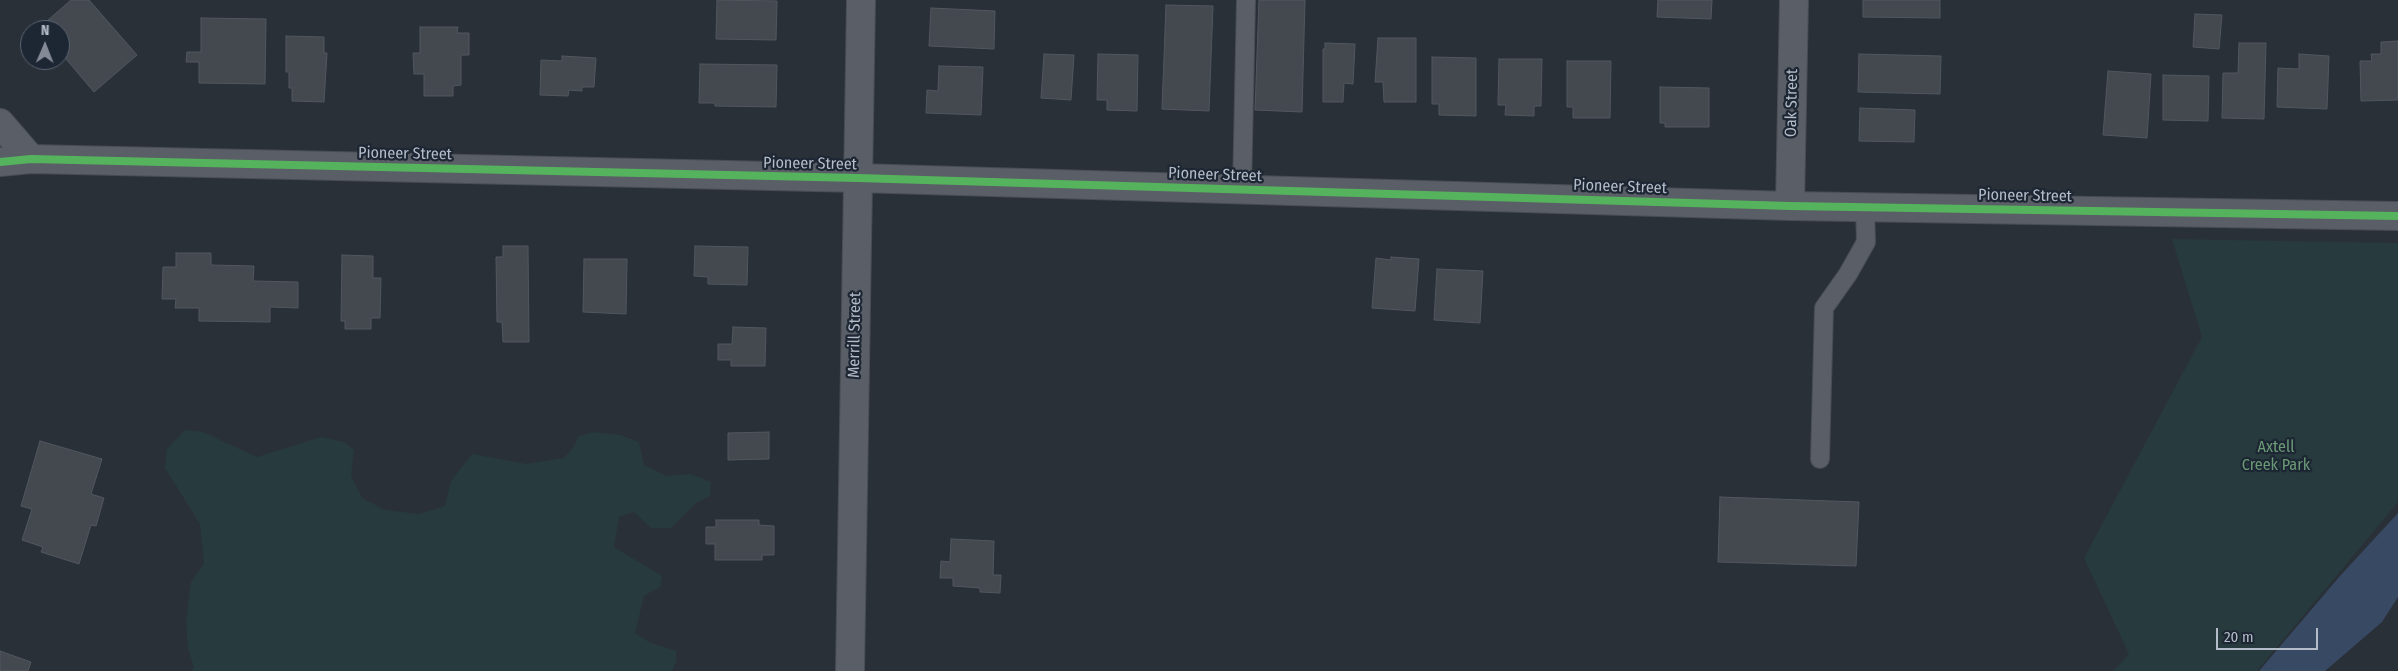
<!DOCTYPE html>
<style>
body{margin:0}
#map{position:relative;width:2398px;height:671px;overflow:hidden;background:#2a3038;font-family:"Fira Sans Condensed",sans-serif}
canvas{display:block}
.north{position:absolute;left:20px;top:20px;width:50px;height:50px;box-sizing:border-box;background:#1d2633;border:1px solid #59626f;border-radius:50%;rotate:1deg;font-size:14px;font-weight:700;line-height:20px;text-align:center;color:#b4bcc9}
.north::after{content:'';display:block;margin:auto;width:18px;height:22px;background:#848b96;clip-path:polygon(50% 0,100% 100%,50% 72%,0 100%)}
.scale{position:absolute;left:2216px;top:628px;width:102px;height:22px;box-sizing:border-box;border:2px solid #b4bcc9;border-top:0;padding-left:6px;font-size:15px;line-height:18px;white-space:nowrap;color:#b4bcc9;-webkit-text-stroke:4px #1d2633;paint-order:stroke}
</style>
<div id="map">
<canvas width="2398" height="671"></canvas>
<div class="north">N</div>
<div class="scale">20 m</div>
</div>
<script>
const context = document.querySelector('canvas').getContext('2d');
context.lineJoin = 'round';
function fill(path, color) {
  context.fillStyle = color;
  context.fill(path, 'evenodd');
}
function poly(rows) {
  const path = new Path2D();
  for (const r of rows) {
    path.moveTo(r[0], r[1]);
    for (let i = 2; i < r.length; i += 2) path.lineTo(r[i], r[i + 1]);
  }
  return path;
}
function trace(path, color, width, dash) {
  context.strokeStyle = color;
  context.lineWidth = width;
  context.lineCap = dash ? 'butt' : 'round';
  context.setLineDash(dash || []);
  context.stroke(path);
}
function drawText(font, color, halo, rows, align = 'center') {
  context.font = font + ' "Fira Sans Condensed",sans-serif';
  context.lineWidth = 4.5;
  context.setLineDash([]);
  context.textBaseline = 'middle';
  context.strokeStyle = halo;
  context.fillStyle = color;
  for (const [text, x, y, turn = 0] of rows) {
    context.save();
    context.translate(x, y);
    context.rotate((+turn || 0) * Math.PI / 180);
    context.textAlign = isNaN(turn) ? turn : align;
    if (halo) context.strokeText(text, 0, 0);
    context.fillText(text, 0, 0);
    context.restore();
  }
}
fill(poly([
 [2172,239,2398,243,2398,502,2257,671,2113,671,2129,654,2084,558,2202,337],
 [185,430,203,432,257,457,321,437,344,442,354,450,351,476,362,498,385,510,419,514,445,506,451,481,472,454,526,464,564,458,575,445,578,437,593,432,620,435,639,442,644,465,667,476,691,474,711,482,710,496,696,503,671,528,651,528,634,512,619,517,614,547,662,576,660,587,644,596,635,633,651,643,676,651,676,662,672,671,191,671,194,668,188,648,186,623,191,582,204,564,200,524,165,468,167,449]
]), '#273a3e');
fill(poly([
 [2398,513,2398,597,2382,622,2325,671,2259,671,2340,576]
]), '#384963');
const building = poly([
 [71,0,89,0,137,55,94,92,60,52,60,30,41,30,39,28,71,0],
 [717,0,777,1,776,40,716,39,717,0],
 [1259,0,1305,0,1302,112,1255,110,1259,0],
 [1658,0,1712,0,1711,19,1657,17,1658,0],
 [1863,0,1940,0,1940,18,1863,17,1863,0],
 [1166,5,1213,6,1209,111,1162,109,1166,5],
 [931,8,995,11,994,49,929,46,931,8],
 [2195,14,2222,15,2219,49,2193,47,2195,14],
 [201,18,266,19,265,84,199,83,199,62,186,62,187,52,201,52,201,18],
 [420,27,458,27,457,33,469,33,469,55,461,55,461,85,453,86,453,96,424,96,424,74,414,74,413,53,420,53,420,27],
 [286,36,324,37,324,53,327,53,324,102,292,101,292,88,289,88,289,72,286,72,286,36],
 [1378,38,1416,38,1416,102,1384,102,1383,82,1375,82,1378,38],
 [2398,41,2398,100,2361,101,2360,61,2372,61,2371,54,2381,54,2381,42,2398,41],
 [1325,43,1355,44,1353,84,1344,83,1343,102,1323,102,1323,49,1325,49,1325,43],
 [2239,43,2266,43,2264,119,2222,118,2223,73,2238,73,2239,43],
 [1044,54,1074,55,1071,100,1041,98,1044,54],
 [1098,54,1138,55,1137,111,1107,110,1107,100,1097,100,1098,54],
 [1859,54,1941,56,1940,94,1858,92,1859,54],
 [2299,54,2329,56,2327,109,2277,107,2278,68,2299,69,2299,54],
 [562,56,596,58,594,87,582,87,582,91,569,90,568,96,540,95,541,60,562,61,562,56],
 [1432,57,1476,58,1476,116,1439,115,1439,104,1432,104,1432,57],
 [1499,59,1542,59,1541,106,1534,106,1534,116,1505,115,1506,105,1498,105,1499,59],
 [1567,61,1611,61,1610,118,1573,118,1573,107,1567,107,1567,61],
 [700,64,777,65,776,107,715,106,715,103,699,103,700,64],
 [939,66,983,67,981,115,926,113,927,90,938,91,939,66],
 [2108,71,2151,74,2147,138,2103,135,2108,71],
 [2163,75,2209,76,2208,121,2163,120,2163,75],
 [1660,87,1709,88,1709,127,1665,127,1665,123,1660,123,1660,87],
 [1860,108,1915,110,1914,142,1859,141,1860,108],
 [503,246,528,246,529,342,503,342,502,322,497,322,496,257,503,257,503,246],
 [695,246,748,247,747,285,708,284,708,277,694,276,695,246],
 [176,253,211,253,211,265,254,266,253,281,298,282,298,308,270,307,270,322,199,321,199,308,175,308,176,299,162,299,163,267,176,267,176,253],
 [342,255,373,256,373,278,381,278,380,318,371,318,371,329,345,329,345,321,341,321,342,255],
 [1391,257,1419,259,1415,311,1372,308,1376,258,1391,260,1391,257],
 [584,259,627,259,626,314,583,312,584,259],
 [1437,269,1483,271,1480,323,1434,320,1437,269],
 [733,327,766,328,765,366,731,366,731,360,718,360,718,344,732,344,733,327],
 [769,432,769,459,728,460,728,433,769,432],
 [40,441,102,459,91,494,104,498,96,526,91,525,79,564,41,552,43,547,22,540,32,509,21,506,40,441],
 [1720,497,1859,502,1856,566,1718,562,1720,497],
 [716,520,759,520,759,525,774,526,774,555,762,555,762,560,715,560,715,544,706,544,706,527,716,527,716,520],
 [951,539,994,541,993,575,1001,575,1000,593,980,592,980,588,953,586,953,578,940,578,941,561,950,562,951,539],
 [0,651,31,662,28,671,0,671,0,651]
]);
fill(building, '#444950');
trace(building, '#52575f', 1);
const lane = poly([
 [1242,190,1246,0],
 [1820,459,1824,308,1848,274,1866,242,1865,207]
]);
const street = poly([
 [0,123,31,159],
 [0,162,31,159,858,178,1790,206,2398,216],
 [1790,206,1794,0],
 [850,671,861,0]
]);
trace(lane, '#484c53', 20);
trace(street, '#484c53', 30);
trace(lane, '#5a5e66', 18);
trace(street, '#5a5e66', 28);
trace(poly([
 [0,162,31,159,858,178,1790,206,2398,216]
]), '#56b35d', 8);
drawText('16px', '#b4bcc9', '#1d2633', [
 ["Oak Street",1792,103,-89],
 ["Pioneer Street",405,154,1],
 ["Pioneer Street",810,164,1],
 ["Pioneer Street",1215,175,2],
 ["Pioneer Street",1620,187,2],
 ["Pioneer Street",2025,196,1],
 ["Merrill Street",855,335,-89]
]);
drawText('16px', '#6b9a76', '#1d2633', [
 ["Axtell",2276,448],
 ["Creek Park",2276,466]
]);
</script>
